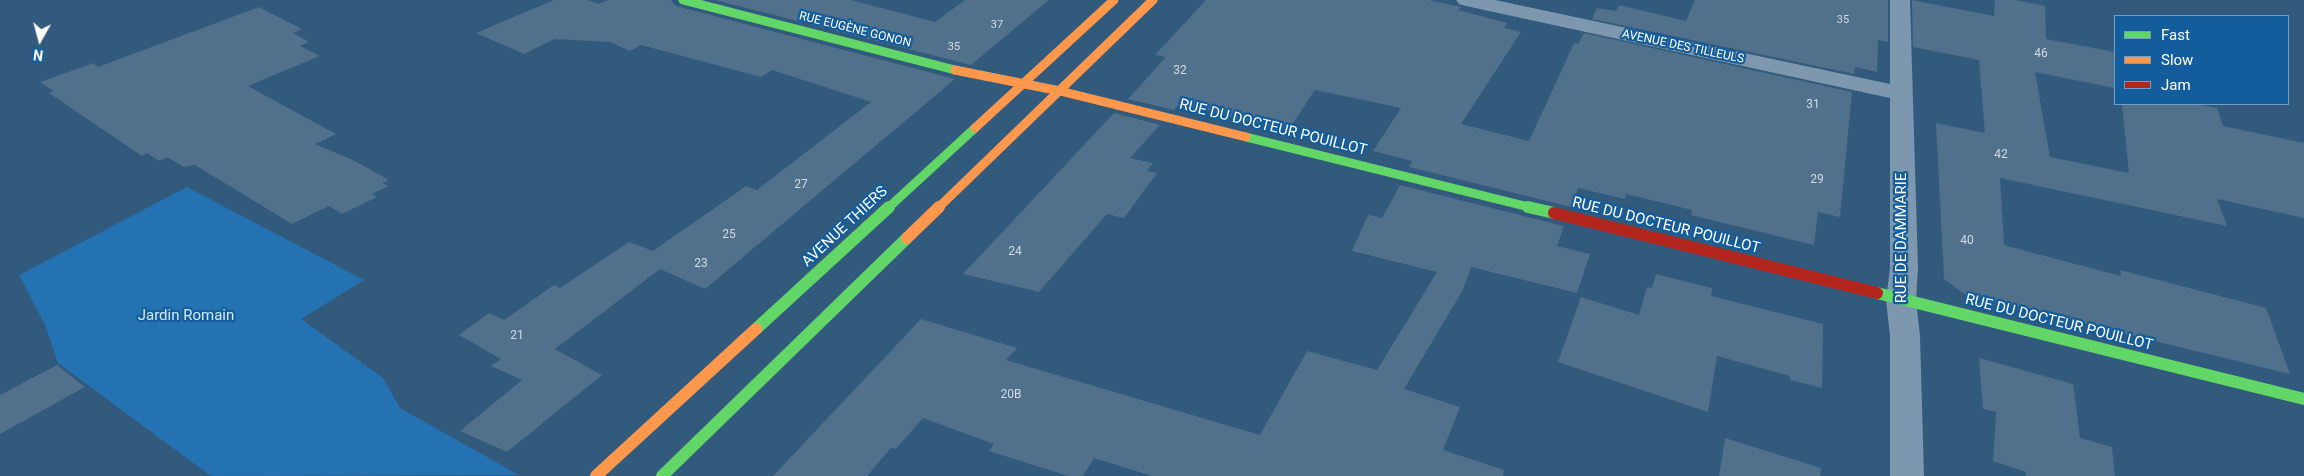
<!DOCTYPE html>
<meta charset="utf-8">
<style>
body{margin:0}
#map{position:relative;width:2304px;height:476px;overflow:hidden;background:#325a7c;font-family:Roboto,sans-serif}
canvas{display:block}
.legend{position:absolute;left:2114px;top:15px;width:175px;height:90px;box-sizing:border-box;background:#135d9c;border:1px solid #719ec4;margin:0;padding:6px 9px;list-style:none;font-size:15px;color:#fff}
.legend li{display:flex;align-items:center;gap:10px;height:25px}
.legend b{width:25px;border:1px solid #719ec4}
.north{position:absolute;left:15px;top:15px;width:50px;height:50px;-webkit-text-stroke:4px #135d9c;paint-order:stroke;rotate:187deg;font-size:14px;font-weight:700;line-height:20px;text-align:center;color:#fff}
.north::after{content:'';display:block;margin:auto;width:18px;height:22px;background:#fff;clip-path:polygon(50% 0,100% 100%,50% 72%,0 100%)}
</style>
<div id="map">
<canvas width="2304" height="476"></canvas>
<ul class="legend">
<li><b style="height:6px;background:#63d668"></b>Fast</li>
<li><b style="height:6px;background:#ff974d"></b>Slow</li>
<li><b style="height:6px;background:#b3261e"></b>Jam</li>
</ul>
<div class="north">N</div>
</div>
<script>
const context = document.querySelector('canvas').getContext('2d');
context.lineJoin = 'round';
function fill(path, color) {
  context.fillStyle = color;
  context.fill(path, 'evenodd');
}
function poly(rows) {
  const path = new Path2D();
  for (const r of rows) {
    path.moveTo(r[0], r[1]);
    for (let i = 2; i < r.length; i += 2) path.lineTo(r[i], r[i + 1]);
  }
  return path;
}
function trace(path, color, width, dash) {
  context.strokeStyle = color;
  context.lineWidth = width;
  context.lineCap = dash ? 'butt' : 'round';
  context.setLineDash(dash || []);
  context.stroke(path);
}
function drawText(font, color, halo, rows, align = 'center') {
  context.font = font + ' Roboto,sans-serif';
  context.lineWidth = 4.5;
  context.setLineDash([]);
  context.textBaseline = 'middle';
  context.strokeStyle = halo;
  context.fillStyle = color;
  for (const [text, x, y, turn = 0] of rows) {
    context.save();
    context.translate(x, y);
    context.rotate((+turn || 0) * Math.PI / 180);
    context.textAlign = isNaN(turn) ? turn : align;
    if (halo) context.strokeText(text, 0, 0);
    context.fillText(text, 0, 0);
    context.restore();
  }
}
fill(poly([
 [187,187,364,280,301,319,383,378,400,408,519,475,211,476,58,363,46,327,19,275]
]), '#2472b1');
fill(poly([
 [554,0,588,0,598,4,608,0,671,0,676,6,955,79,705,289,660,269,555,349,602,375,507,452,460,431,522,380,491,366,501,359,459,335,489,313,504,320,554,285,560,288,629,242,653,251,746,186,757,190,871,102,772,70,761,77,641,45,630,51,610,42,555,39,524,54,476,33],
 [715,0,851,0,935,22,965,0,1049,0,971,65],
 [1206,0,1429,0,1461,7,1458,10,1507,23,1504,28,1521,32,1461,124,1529,141,1574,43,1578,44,1584,33,1852,92,1840,217,1818,212,1814,245,1691,215,1692,210,1626,194,1625,199,1578,188,1571,207,1409,167,1412,161,1373,151,1401,108,1315,90,1288,131,1179,104,1174,110,1128,99,1166,57,1155,55],
 [1695,0,1888,0,1888,42,1878,40,1877,72,1855,67,1854,74,1592,19,1597,8,1616,11,1619,5,1686,21],
 [1912,0,1994,16,1995,0,2016,0,2045,6,2046,39,2115,52,2115,88,2035,72,2050,157,2129,173,2122,104,2195,104,2217,108,2223,126,2304,143,2304,218,2217,199,2227,226,2000,178,2004,244,2007,246,2121,276,2120,270,2266,308,2290,374,1966,295,1944,279,1936,123,1985,133,1979,60,1913,47],
 [259,7,302,29,293,33,309,42,300,46,320,56,248,86,336,134,315,144,353,160,389,180,383,183,389,186,372,194,377,197,342,214,329,206,292,224,195,165,184,167,167,157,159,161,147,153,142,156,49,93,53,91,40,82,94,63,98,67],
 [1114,113,1160,125,1130,158,1153,163,1147,171,1157,173,1124,218,1107,214,1039,292,963,274],
 [1400,185,1564,226,1557,246,1590,254,1577,293,1471,267,1463,290,1404,389,1460,407,1443,450,1504,470,1503,476,1152,476,1094,458,1083,476,1068,476,989,451,994,444,923,418,896,449,891,448,867,476,773,476,921,319,1017,348,1006,360,1260,435,1307,351,1377,370,1437,272,1352,251,1368,215,1382,218],
 [1656,274,1712,288,1711,296,1823,324,1822,388,1790,380,1790,376,1717,356,1708,412,1558,362,1581,297,1639,315,1647,287,1652,288],
 [1979,358,2073,384,2080,438,2112,447,2115,476,2026,476,2026,472,1993,461,1996,412,1983,409],
 [57,365,85,387,0,434,0,395],
 [1725,438,1821,468,1820,476,1719,476]
]), '#50708b');
fill(poly([
 [1456,0,1495,0,1890,84,1890,0,1910,0,1918,268,1916,300,1920,336,1924,476,1890,476,1890,336,1886,300,1890,268,1890,98,1466,6,1459,4,1456,0]
]), '#7d97af');
trace(poly([
 [683,0,955,70],
 [1246,137,1533,208],
 [888,208,975,128]
]), '#63d668', 9);
trace(poly([
 [1528,207,1554,213],
 [1877,293,2304,399],
 [756,329,889,207],
 [662,476,907,238]
]), '#63d668', 12);
trace(poly([
 [955,70,1060,91,1246,137],
 [975,128,1114,0],
 [938,208,1153,0]
]), '#ff974d', 9);
trace(poly([
 [907,238,939,207],
 [596,476,756,329]
]), '#ff974d', 12);
trace(poly([
 [1554,213,1877,293]
]), '#b3261e', 12);
drawText('11px', '#d3dbe2', null, [
 ["35",1843,20],
 ["37",997,25],
 ["35",954,47]
]);
drawText('12px', '#fff', '#135d9c', [
 ["RUE EUGÈNE GONON",855,30,14],
 ["AVENUE DES TILLEULS",1683,47,12]
]);
drawText('12px', '#d3dbe2', null, [
 ["46",2041,54],
 ["32",1180,71],
 ["31",1813,105],
 ["42",2001,155],
 ["29",1817,180],
 ["27",801,185],
 ["25",729,235],
 ["40",1967,241],
 ["24",1015,252],
 ["23",701,264],
 ["21",517,336],
 ["20B",1011,395]
]);
drawText('15px', '#fff', '#135d9c', [
 ["RUE DU DOCTEUR POUILLOT",1273,128,14],
 ["RUE DU DOCTEUR POUILLOT",1666,226,14],
 ["AVENUE THIERS",845,227,-43],
 ["RUE DE DAMMARIE",1902,238,-90],
 ["RUE DU DOCTEUR POUILLOT",2059,323,14]
]);
drawText('15px', '#d1eafd', '#135d9c', [
 ["Jardin Romain",186,316]
]);
</script>
